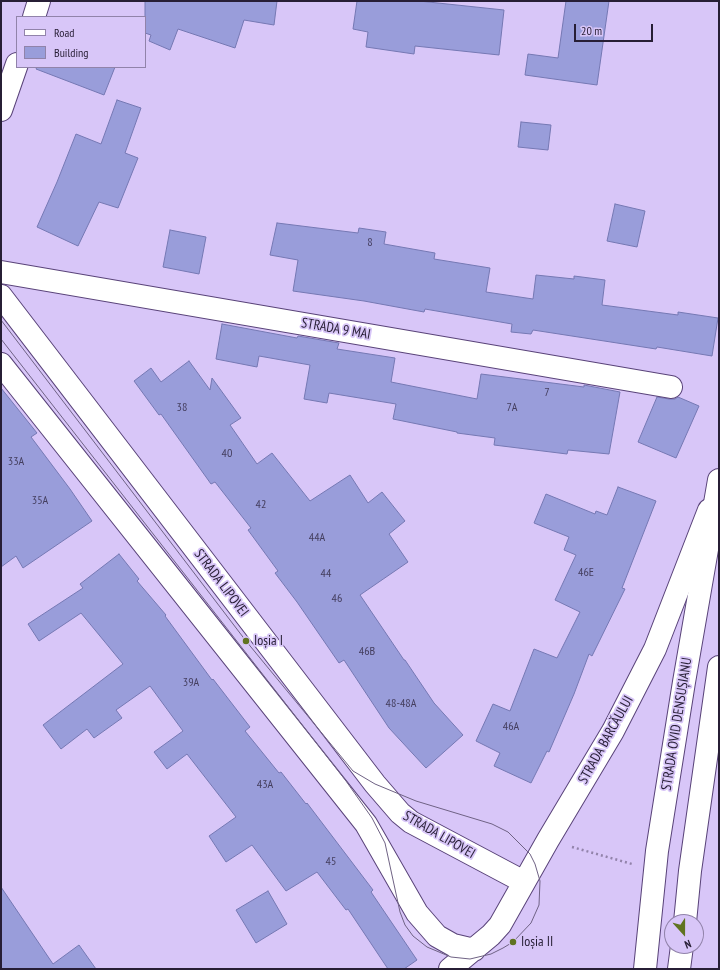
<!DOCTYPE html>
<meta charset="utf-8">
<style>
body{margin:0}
#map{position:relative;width:720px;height:970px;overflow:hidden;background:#d8c6f8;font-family:"PT Sans Narrow",sans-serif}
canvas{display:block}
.frame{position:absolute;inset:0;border:2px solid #271e35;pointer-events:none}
.legend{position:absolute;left:16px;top:16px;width:130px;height:52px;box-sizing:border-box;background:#d8c6f8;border:1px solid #9183aa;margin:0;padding:5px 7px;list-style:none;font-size:12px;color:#271e35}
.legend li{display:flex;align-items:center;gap:8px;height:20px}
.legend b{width:20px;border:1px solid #9183aa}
.north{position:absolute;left:664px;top:914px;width:40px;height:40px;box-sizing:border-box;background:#d8c6f8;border:1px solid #9183aa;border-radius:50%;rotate:159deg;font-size:11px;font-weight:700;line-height:16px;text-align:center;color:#271e35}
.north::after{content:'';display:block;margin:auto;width:14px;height:18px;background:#607321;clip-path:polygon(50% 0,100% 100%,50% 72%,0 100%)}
.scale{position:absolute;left:574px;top:24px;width:79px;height:18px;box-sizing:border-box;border:2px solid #271e35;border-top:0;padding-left:5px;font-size:12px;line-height:14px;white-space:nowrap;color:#271e35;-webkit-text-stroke:3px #d8c6f8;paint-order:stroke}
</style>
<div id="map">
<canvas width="720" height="970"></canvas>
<div class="frame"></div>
<ul class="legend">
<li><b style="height:5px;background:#fff"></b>Road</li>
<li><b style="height:11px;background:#999dda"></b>Building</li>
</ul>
<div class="north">N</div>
<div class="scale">20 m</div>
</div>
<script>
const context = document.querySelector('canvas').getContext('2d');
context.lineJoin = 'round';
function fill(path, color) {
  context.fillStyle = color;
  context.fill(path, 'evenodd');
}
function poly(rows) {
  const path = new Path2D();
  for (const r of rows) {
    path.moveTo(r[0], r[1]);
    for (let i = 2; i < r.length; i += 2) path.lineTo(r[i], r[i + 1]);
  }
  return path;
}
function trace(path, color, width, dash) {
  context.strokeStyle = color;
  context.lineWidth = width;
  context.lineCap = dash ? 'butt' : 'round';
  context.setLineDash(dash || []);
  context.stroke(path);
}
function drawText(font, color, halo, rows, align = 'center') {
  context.font = font + ' "PT Sans Narrow",sans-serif';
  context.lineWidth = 3.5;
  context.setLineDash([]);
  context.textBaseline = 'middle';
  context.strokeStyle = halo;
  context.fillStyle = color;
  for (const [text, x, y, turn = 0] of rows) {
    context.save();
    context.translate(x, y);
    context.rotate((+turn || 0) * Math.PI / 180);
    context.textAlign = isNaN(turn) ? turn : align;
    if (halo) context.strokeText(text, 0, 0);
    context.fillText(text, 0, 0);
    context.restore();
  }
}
const building = poly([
 [145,1,277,1,274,25,244,20,235,48,178,29,170,50,149,41,151,35,145,33,145,1],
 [357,1,419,1,504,10,499,55,415,46,414,54,366,47,368,32,353,29,357,1],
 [566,1,609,1,597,85,525,75,528,54,558,58,566,1],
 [37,67,115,67,104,95,36,69,37,67],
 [117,100,141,108,125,153,138,158,118,208,99,202,78,246,37,227,57,182,76,134,101,144,117,100],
 [521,122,551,125,548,150,518,147,521,122],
 [615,204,645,211,637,247,607,241,615,204],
 [277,223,358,233,359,228,386,232,384,244,435,253,434,259,490,268,486,292,533,299,536,275,574,279,574,276,605,280,602,305,678,315,678,312,718,318,712,356,657,347,656,349,533,330,531,334,511,332,512,324,425,309,424,312,364,301,293,291,298,260,270,255,277,223],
 [170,230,206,237,199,274,163,267,170,230],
 [222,324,297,338,298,336,339,343,337,349,395,358,391,382,477,399,481,374,584,387,584,385,620,392,609,454,568,450,567,454,494,445,495,438,457,433,457,432,393,419,396,404,329,393,327,403,304,399,310,365,259,356,257,367,216,359,222,324],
 [189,361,210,390,212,378,241,418,230,425,257,464,272,453,310,501,350,475,368,503,382,492,405,521,389,534,408,562,360,595,404,660,405,660,434,703,463,735,426,768,389,728,344,660,339,663,297,602,275,573,278,571,248,530,251,528,215,482,211,484,161,414,159,415,134,381,151,368,161,382,189,361],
 [1,388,37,433,31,437,70,489,92,521,23,568,16,556,1,567,1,388],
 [657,397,669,399,675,399,678,397,699,406,676,458,638,442,657,397],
 [618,487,656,501,622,588,625,589,592,656,589,654,574,694,549,752,547,751,531,783,494,766,500,753,476,741,493,704,510,711,534,649,557,658,580,612,555,600,576,555,564,550,569,537,534,523,546,494,595,514,596,511,607,515,618,487],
 [119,554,139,579,137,581,166,615,165,616,212,680,213,679,250,727,245,731,279,773,281,772,306,804,307,803,373,890,371,892,417,960,404,969,388,969,348,909,346,910,317,872,286,891,252,845,226,862,209,836,236,817,187,754,167,769,154,752,183,731,150,686,116,710,122,718,94,738,87,729,61,749,43,725,123,664,81,613,39,641,28,624,83,588,80,584,119,554],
 [1,887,53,964,79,945,96,969,1,969,1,887],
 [268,891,287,924,256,943,236,910,268,891]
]);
fill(building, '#999dda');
trace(building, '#7578b3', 1);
const minor = poly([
 [34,17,39,1],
 [1,110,17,64],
 [1,272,671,387]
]);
const tertiary = poly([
 [1,296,375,784,400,813,411,822,524,882],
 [1,364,366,824,417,913,437,936,453,945,474,950],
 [450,969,491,935,500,925,548,840,613,731,655,649,709,510]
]);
const primary = poly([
 [685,922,690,871,719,667],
 [645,969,657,851,684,682,719,480],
 [679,969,682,946]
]);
trace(minor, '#594379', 24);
trace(tertiary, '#594379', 24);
trace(primary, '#594379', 24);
trace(poly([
 [572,847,632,864]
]), '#9283aa', 2.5, [2, 3]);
trace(minor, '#fff', 22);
trace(tertiary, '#fff', 22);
trace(primary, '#fff', 22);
trace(poly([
 [1,320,246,641,353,771,375,784,416,801,492,824,508,832,530,854,535,864,540,881,539,905,531,923,513,942,503,948,491,954,470,959,451,957,427,947,413,936,405,925,400,912,385,843,372,818,346,781,1,339]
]), '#6f6284', 1);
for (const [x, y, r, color] of [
 [246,641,4,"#607321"],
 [513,942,4,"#607321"]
]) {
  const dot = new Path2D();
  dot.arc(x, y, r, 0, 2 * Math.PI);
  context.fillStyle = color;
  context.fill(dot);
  trace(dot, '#d8c6f8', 1.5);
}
drawText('12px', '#443e5e', null, [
 ["8",370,243],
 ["7",547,393],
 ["38",182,408],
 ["7A",512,408],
 ["40",227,454],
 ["33A",16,462],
 ["35A",40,501],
 ["42",261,505],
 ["44A",317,538],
 ["46E",586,573],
 ["44",326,574],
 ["46",337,599],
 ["46B",367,652],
 ["39A",191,683],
 ["48-48A",401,704],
 ["46A",511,727],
 ["43A",265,785],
 ["45",331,862]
]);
drawText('14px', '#271e35', '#d8c6f8', [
 ["STRADA 9 MAI",336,329,10],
 ["STRADA LIPOVEI",221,583,53],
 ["STRADA OVID DENSUȘIANU",677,724,-81],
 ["STRADA BARCĂULUI",606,740,-61],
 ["STRADA LIPOVEI",439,835,30]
]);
drawText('14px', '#271e35', '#d8c6f8', [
 ["Ioșia I",254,641],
 ["Ioșia II",521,942]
], 'left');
</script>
